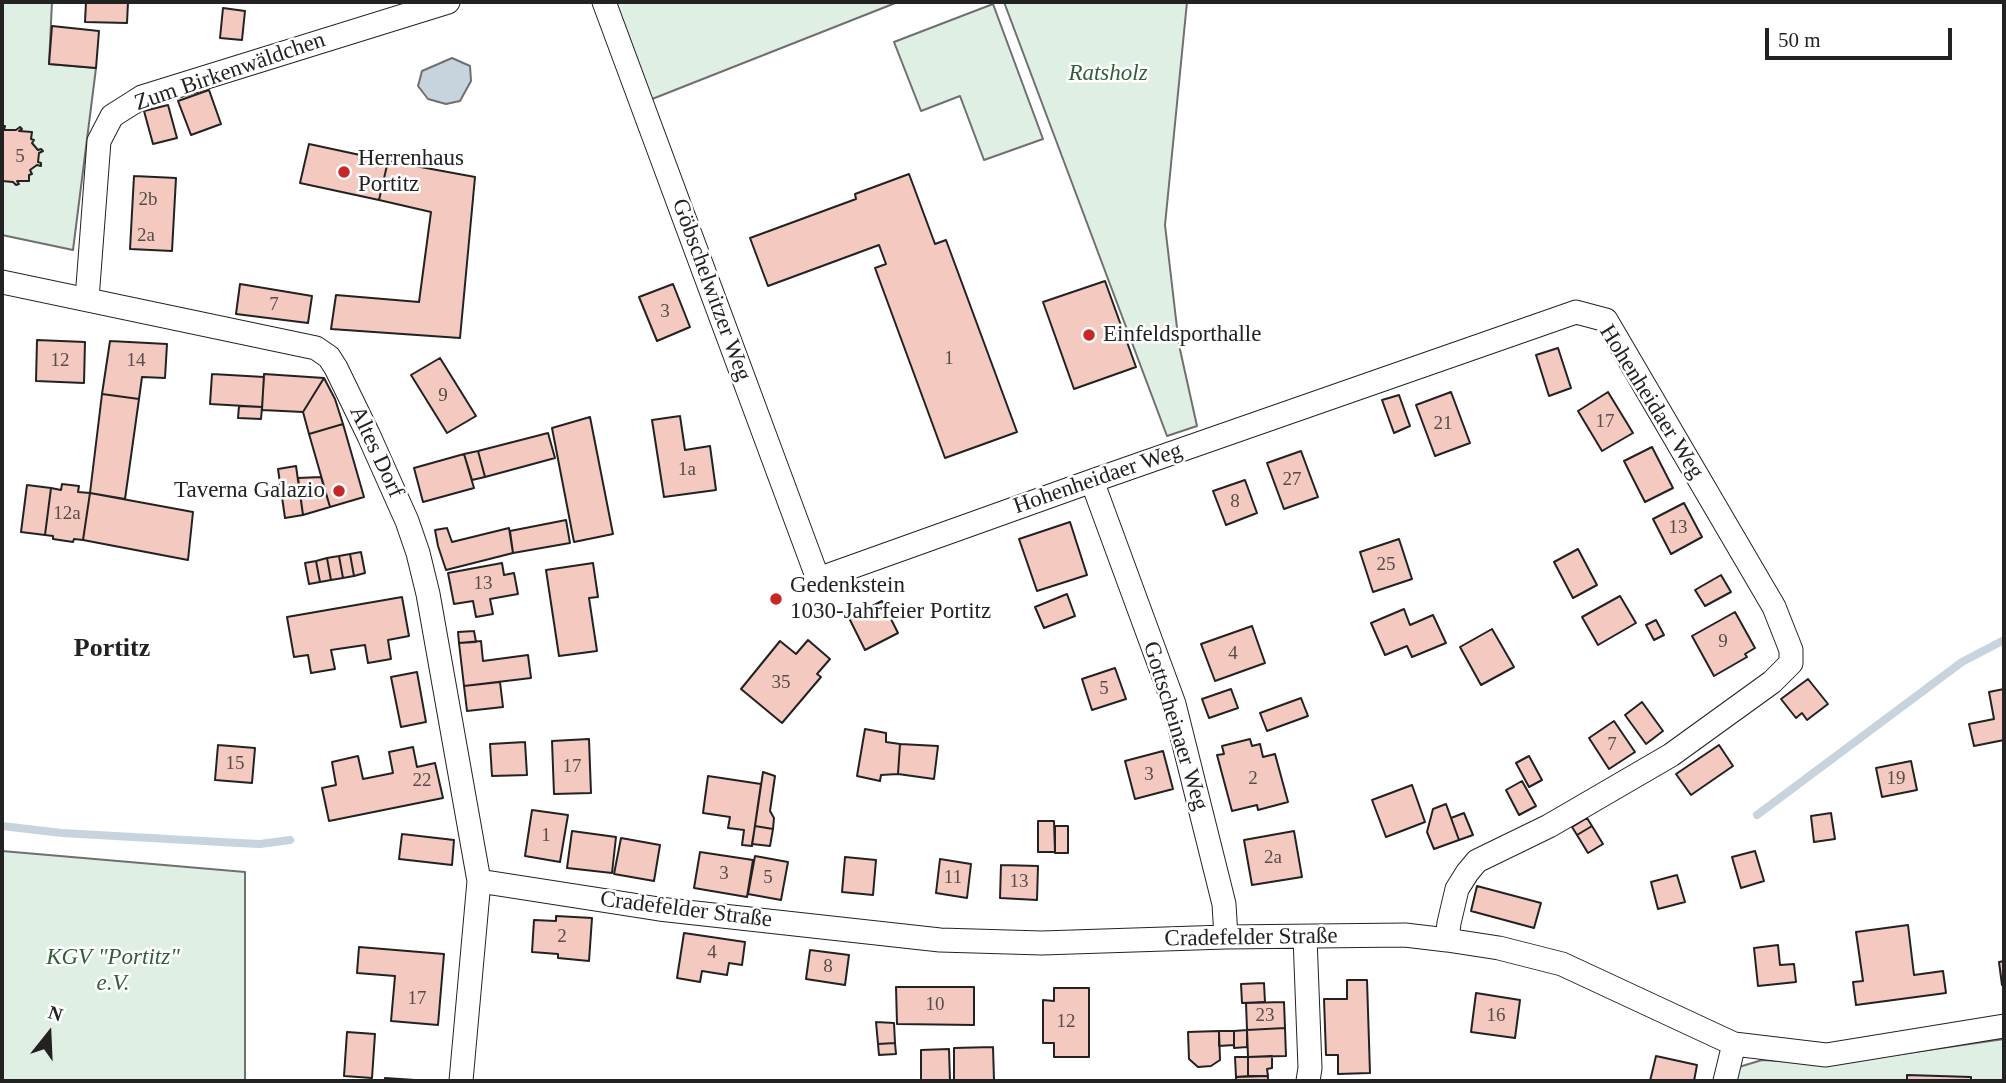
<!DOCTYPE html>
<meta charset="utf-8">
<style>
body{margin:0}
#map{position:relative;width:2006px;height:1083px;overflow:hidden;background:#fff;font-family:"Times New Roman",serif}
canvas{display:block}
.frame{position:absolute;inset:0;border:4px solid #222;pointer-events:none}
.north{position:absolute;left:14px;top:999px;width:70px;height:70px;-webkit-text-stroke:5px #fff;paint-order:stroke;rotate:18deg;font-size:19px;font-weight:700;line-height:28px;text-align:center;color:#222}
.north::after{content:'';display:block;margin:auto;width:24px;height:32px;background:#222;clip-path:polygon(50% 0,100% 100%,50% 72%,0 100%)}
.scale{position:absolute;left:1765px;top:28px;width:187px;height:32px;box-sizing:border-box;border:4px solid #222;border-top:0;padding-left:9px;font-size:21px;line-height:24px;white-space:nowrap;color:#222;-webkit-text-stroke:5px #fff;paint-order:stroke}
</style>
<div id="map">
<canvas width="2006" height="1083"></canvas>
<div class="frame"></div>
<div class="north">N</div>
<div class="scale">50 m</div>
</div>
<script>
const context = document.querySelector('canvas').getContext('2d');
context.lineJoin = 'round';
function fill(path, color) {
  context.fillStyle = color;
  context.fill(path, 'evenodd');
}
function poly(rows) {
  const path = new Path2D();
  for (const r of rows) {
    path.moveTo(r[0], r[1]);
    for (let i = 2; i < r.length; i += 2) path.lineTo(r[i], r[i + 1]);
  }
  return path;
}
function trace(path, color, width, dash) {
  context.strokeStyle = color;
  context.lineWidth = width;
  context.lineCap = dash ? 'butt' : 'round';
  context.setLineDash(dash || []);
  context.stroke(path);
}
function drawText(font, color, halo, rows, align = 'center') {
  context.font = font + ' "Times New Roman",serif';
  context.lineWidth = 5;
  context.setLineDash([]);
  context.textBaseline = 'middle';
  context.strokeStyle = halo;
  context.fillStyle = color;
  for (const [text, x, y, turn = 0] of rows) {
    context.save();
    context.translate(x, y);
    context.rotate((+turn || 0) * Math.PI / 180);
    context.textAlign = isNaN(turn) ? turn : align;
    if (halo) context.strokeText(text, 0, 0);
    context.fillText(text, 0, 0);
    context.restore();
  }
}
const green = poly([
 [2,2,52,2,49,64,96,68,73,250,2,235,2,2],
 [604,2,898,2,642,103,604,2],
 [1004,2,1187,2,1165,225,1179,345,1197,426,1167,436,1004,2],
 [993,4,1043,139,984,160,960,96,921,111,894,42,993,4],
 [2,851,245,872,245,1081,2,1081,2,851],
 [2004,1039,2004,1081,1735,1081,1739,1067,1762,1060,1831,1064,2004,1039]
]);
fill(green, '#e0efe3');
trace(green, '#6f6f6f', 2);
const water = poly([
 [452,58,470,66,471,81,460,101,446,104,428,99,418,86,422,71,452,58]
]);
fill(water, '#c7d3dd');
trace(water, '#6f6f6f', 2);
trace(poly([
 [1757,815,1962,662,2004,640],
 [2,826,62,833,239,843,260,844,290,840]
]), '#c7d3dd', 8);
const building = poly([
 [86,2,128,2,127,23,85,22,86,2],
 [223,8,245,11,242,40,220,38,223,8],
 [52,26,99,31,96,68,49,64,52,26],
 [209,90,221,124,191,135,178,101,209,90],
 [168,105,177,138,153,144,144,111,168,105],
 [2,126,5,126,4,130,16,130,20,127,22,129,19,131,32,132,31,139,34,140,32,143,38,150,41,149,43,151,39,153,38,162,41,163,41,166,37,165,30,170,32,174,29,175,29,181,17,181,19,184,16,185,13,182,2,181,2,126],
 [309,144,388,161,379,200,300,183,309,144],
 [388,161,475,177,460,338,331,329,336,295,419,302,431,212,379,200,388,161],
 [909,174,935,244,946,240,1017,432,945,458,875,268,886,264,879,245,768,286,750,238,856,199,855,194,909,174],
 [134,176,176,178,172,251,130,249,134,176],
 [1105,281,1136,367,1074,389,1043,302,1105,281],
 [240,284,312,296,308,323,236,314,240,284],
 [673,284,690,327,657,341,639,297,673,284],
 [37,340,85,342,84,383,36,381,37,340],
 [110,341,167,344,165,378,142,377,139,399,102,394,110,341],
 [1558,348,1571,388,1549,396,1536,355,1558,348],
 [440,358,476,416,447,433,411,375,440,358],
 [212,374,264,377,262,407,210,404,212,374],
 [264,374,324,378,303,412,262,410,264,374],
 [324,378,335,399,343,424,309,434,303,412,324,378],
 [1451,392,1470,443,1435,456,1416,405,1451,392],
 [1608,392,1633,433,1602,451,1578,411,1608,392],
 [102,394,139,399,125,499,90,493,102,394],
 [1399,395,1410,426,1394,433,1382,400,1399,395],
 [239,406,262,407,261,419,238,418,239,406],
 [680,416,685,450,710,446,716,490,664,497,652,420,680,416],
 [590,417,613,534,574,542,552,428,590,417],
 [343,424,364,497,330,507,309,434,343,424],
 [548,433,555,458,485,477,478,451,548,433],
 [1652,447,1673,488,1645,502,1624,461,1652,447],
 [478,451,485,477,472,480,464,454,478,451],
 [1301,451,1318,497,1284,509,1267,463,1301,451],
 [464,454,474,488,423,502,414,468,464,454],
 [296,466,303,515,285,518,278,469,296,466],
 [321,477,330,507,303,515,298,478,321,477],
 [1245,480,1257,513,1226,525,1213,491,1245,480],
 [62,484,79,486,78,492,90,493,83,540,74,539,73,542,53,539,53,536,45,535,51,488,61,490,62,484],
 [27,485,51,488,45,535,21,532,27,485],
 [90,493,193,512,188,560,83,540,90,493],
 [1684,503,1702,537,1671,554,1653,519,1684,503],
 [566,520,570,543,513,553,510,531,566,520],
 [1070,522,1087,575,1037,591,1019,539,1070,522],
 [447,528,452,542,509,528,513,553,446,570,438,546,435,530,447,528],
 [1399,539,1412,579,1373,592,1360,552,1399,539],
 [1578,549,1597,585,1573,598,1554,562,1578,549],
 [361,552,365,573,354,576,350,554,361,552],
 [350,554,354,576,343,578,339,556,350,554],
 [339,556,343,578,331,580,327,558,339,556],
 [327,558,331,580,320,582,316,561,327,558],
 [316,561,320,582,309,584,305,563,316,561],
 [502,563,504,575,514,573,518,594,490,599,493,614,476,617,473,601,454,604,448,573,502,563],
 [593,563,598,597,589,598,597,651,559,656,546,570,593,563],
 [1721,575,1731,592,1705,606,1695,590,1721,575],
 [1067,594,1075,616,1044,628,1035,607,1067,594],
 [1620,596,1636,623,1598,645,1582,617,1620,596],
 [402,597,409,636,388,640,391,659,368,663,365,645,331,650,335,669,311,673,308,655,294,657,287,617,402,597],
 [882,601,898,633,865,650,849,618,882,601],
 [1404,609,1410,625,1433,615,1446,643,1412,657,1407,646,1385,655,1371,623,1404,609],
 [1735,612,1755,648,1745,654,1747,657,1714,676,1692,636,1735,612],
 [1656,620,1664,635,1654,640,1646,625,1656,620],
 [1252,626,1265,663,1215,681,1201,644,1252,626],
 [1492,629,1514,667,1481,685,1460,647,1492,629],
 [474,631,476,642,459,643,458,632,474,631],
 [808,640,830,659,817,674,821,677,782,723,741,689,780,641,796,654,808,640],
 [481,641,483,661,528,655,531,678,464,686,459,643,481,641],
 [1115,668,1126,699,1092,710,1082,679,1115,668],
 [417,672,426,722,401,727,391,677,417,672],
 [1808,679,1828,704,1807,720,1802,713,1796,718,1781,699,1808,679],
 [500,682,503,707,467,711,464,686,500,682],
 [1231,689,1238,708,1209,718,1202,699,1231,689],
 [2004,689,2004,740,1974,746,1969,724,1994,719,1989,692,2004,689],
 [1301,698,1308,716,1267,731,1260,713,1301,698],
 [1642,702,1663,731,1646,744,1625,715,1642,702],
 [1614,721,1635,752,1609,769,1589,738,1614,721],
 [865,729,886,733,886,742,900,744,898,774,881,775,880,781,857,776,865,729],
 [589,739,591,793,554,794,552,741,589,739],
 [1250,739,1252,746,1260,744,1263,757,1275,754,1288,802,1258,810,1257,805,1232,811,1217,755,1224,754,1222,746,1250,739],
 [525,742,527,775,492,776,490,744,525,742],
 [900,744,938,746,934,779,898,774,900,744],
 [218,745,255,748,252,783,215,780,218,745],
 [1719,745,1733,766,1691,795,1676,774,1719,745],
 [413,747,417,767,435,763,443,798,329,821,322,788,336,785,332,762,358,756,363,779,393,773,389,752,413,747],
 [1163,751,1173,789,1135,799,1125,761,1163,751],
 [1529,756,1542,780,1529,787,1516,763,1529,756],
 [1911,761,1917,790,1882,797,1876,768,1911,761],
 [763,772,775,776,770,811,774,818,773,829,755,826,763,772],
 [708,776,761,784,752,846,742,845,744,830,728,828,730,817,703,813,708,776],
 [1522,781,1536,806,1519,815,1506,790,1522,781],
 [1412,785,1425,822,1386,837,1372,800,1412,785],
 [1446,804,1459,840,1434,849,1427,832,1433,809,1446,804],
 [532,810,568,815,560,862,525,856,532,810],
 [1464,813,1473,835,1459,840,1451,818,1464,813],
 [1831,813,1835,839,1814,842,1811,816,1831,813],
 [1587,818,1592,826,1577,835,1572,827,1587,818],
 [1038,821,1054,821,1055,852,1038,852,1038,821],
 [755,826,773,829,770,846,752,844,755,826],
 [1055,826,1068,826,1068,853,1055,853,1055,826],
 [1592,826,1603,844,1588,853,1577,835,1592,826],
 [572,831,616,837,612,873,567,868,572,831],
 [1294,831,1302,877,1252,885,1244,840,1294,831],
 [402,834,454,840,452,865,399,859,402,834],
 [621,838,660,845,654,881,614,874,621,838],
 [1755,851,1764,881,1741,888,1732,857,1755,851],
 [700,852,753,860,747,897,694,888,700,852],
 [755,856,788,862,781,900,748,894,755,856],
 [845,857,876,860,873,895,842,892,845,857],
 [940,859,971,864,967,898,936,893,940,859],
 [1001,865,1038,866,1037,900,1000,898,1001,865],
 [1677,875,1685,902,1658,909,1651,882,1677,875],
 [1477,886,1541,903,1534,928,1471,911,1477,886],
 [556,916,592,918,589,961,558,958,558,954,532,952,534,920,556,921,556,916],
 [1908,925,1914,975,1943,971,1946,993,1856,1005,1853,982,1863,981,1856,932,1908,925],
 [684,933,745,942,742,965,729,963,727,975,702,971,700,982,677,978,684,933],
 [1778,945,1780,965,1794,964,1796,982,1758,986,1754,948,1778,945],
 [359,947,444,954,438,1025,391,1021,395,976,357,973,359,947],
 [810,950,849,955,845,985,806,979,810,950],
 [2004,961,2004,984,2002,985,1999,962,2004,961],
 [1347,980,1367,980,1370,1073,1338,1074,1338,1055,1326,1055,1324,999,1347,999,1347,980],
 [1264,983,1265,1002,1242,1003,1241,984,1264,983],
 [896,987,974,987,974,1025,897,1024,896,987],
 [1054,988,1089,988,1089,1057,1054,1057,1054,1043,1043,1043,1043,1000,1054,1001,1054,988],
 [1476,993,1520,1000,1515,1038,1471,1032,1476,993],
 [1284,1002,1285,1028,1247,1030,1246,1003,1284,1002],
 [876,1022,894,1023,895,1043,878,1044,876,1022],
 [1285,1028,1286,1056,1248,1057,1247,1030,1285,1028],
 [1247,1030,1247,1047,1234,1048,1234,1031,1247,1030],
 [1219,1031,1234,1031,1234,1045,1219,1046,1219,1031],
 [1219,1031,1220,1060,1211,1066,1198,1067,1189,1059,1188,1032,1219,1031],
 [347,1032,375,1034,372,1078,344,1076,347,1032],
 [895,1043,896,1054,879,1055,878,1044,895,1043],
 [993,1047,994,1080,954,1081,954,1048,993,1047],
 [949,1049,950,1081,921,1081,921,1050,949,1049],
 [1272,1056,1272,1068,1267,1069,1268,1076,1248,1076,1248,1057,1272,1056],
 [1656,1056,1697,1065,1694,1081,1650,1081,1656,1056],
 [1235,1057,1248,1057,1248,1076,1236,1077,1235,1057],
 [1907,1075,1971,1077,1971,1081,1907,1081,1907,1075],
 [1268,1076,1268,1081,1236,1081,1236,1077,1268,1076],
 [385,1078,430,1081,385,1081,385,1078]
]);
fill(building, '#f3c9c0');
trace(building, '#222', 2);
const minor = poly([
 [604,2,818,579,1092,481,1576,312,1606,320,1774,607,1791,650,1791,663,1772,682,1671,755,1549,826,1477,861,1467,873,1457,889,1449,923,1447,940],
 [2,282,316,348,329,357,336,368,369,436,407,521,418,553,428,594,479,881,461,1081],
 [87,299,99,141,112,116,142,97,448,2],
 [1092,481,1174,704,1224,904,1226,937],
 [479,881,659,909,940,940,1042,943,1226,937,1405,935,1447,940,1499,948,1562,964,1734,1044,1826,1055,2004,1026],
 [1305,937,1310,1068,1308,1081],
 [1725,1081,1734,1044]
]);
trace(minor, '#222', 25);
trace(minor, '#fff', 23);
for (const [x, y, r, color] of [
 [344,172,7,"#c62828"],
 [1089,335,7,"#c62828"],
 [339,491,7,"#c62828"],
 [776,599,7,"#c62828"]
]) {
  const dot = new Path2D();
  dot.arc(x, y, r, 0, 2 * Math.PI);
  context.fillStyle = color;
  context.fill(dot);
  trace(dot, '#fff', 2.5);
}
drawText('19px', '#564c4a', null, [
 ["5",20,157],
 ["2b",148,200],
 ["2a",146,236],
 ["7",274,305],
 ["3",665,312],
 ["1",949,359],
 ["12",60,361],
 ["14",136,361],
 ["9",443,396],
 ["17",1605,422],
 ["21",1443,424],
 ["1a",687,470],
 ["27",1292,480],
 ["8",1235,502],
 ["12a",67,514],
 ["13",1678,528],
 ["25",1386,565],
 ["13",483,584],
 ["9",1723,642],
 ["4",1233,654],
 ["35",781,683],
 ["5",1104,689],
 ["7",1612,745],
 ["15",235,764],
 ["17",572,767],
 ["3",1149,775],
 ["2",1253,779],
 ["19",1896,779],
 ["22",422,781],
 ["1",546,836],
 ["2a",1273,858],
 ["3",724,874],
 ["5",768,878],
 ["11",953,878],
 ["13",1019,882],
 ["2",562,937],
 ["4",712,953],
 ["8",828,967],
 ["17",417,999],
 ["10",935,1005],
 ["23",1265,1016],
 ["16",1496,1016],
 ["12",1066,1022]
]);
drawText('23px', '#222', '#fff', [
 ["Zum Birkenwäldchen",230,72,-19],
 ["Göbschelwitzer Weg",711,290,70],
 ["Hohenheidaer Weg",1651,402,58],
 ["Altes Dorf",376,452,65],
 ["Hohenheidaer Weg",1098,479,-19],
 ["Gottscheinaer Weg",1175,726,73],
 ["Cradefelder Straße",686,910,7],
 ["Cradefelder Straße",1251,938,-1]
]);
drawText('italic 23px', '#2f5e38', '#fff', [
 ["Ratsholz",1108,74],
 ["KGV \"Portitz\"",113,958],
 ["e.V.",113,984]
]);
drawText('23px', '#222', '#fff', [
 ["Herrenhaus",358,159],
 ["Portitz",358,185],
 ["Einfeldsporthalle",1103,335],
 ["Taverna Galazio",325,491,"right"],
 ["Gedenkstein",790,586],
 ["1030-Jahrfeier Portitz",790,612]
], 'left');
drawText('bold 26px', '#222', '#fff', [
 ["Portitz",112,649]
]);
</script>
